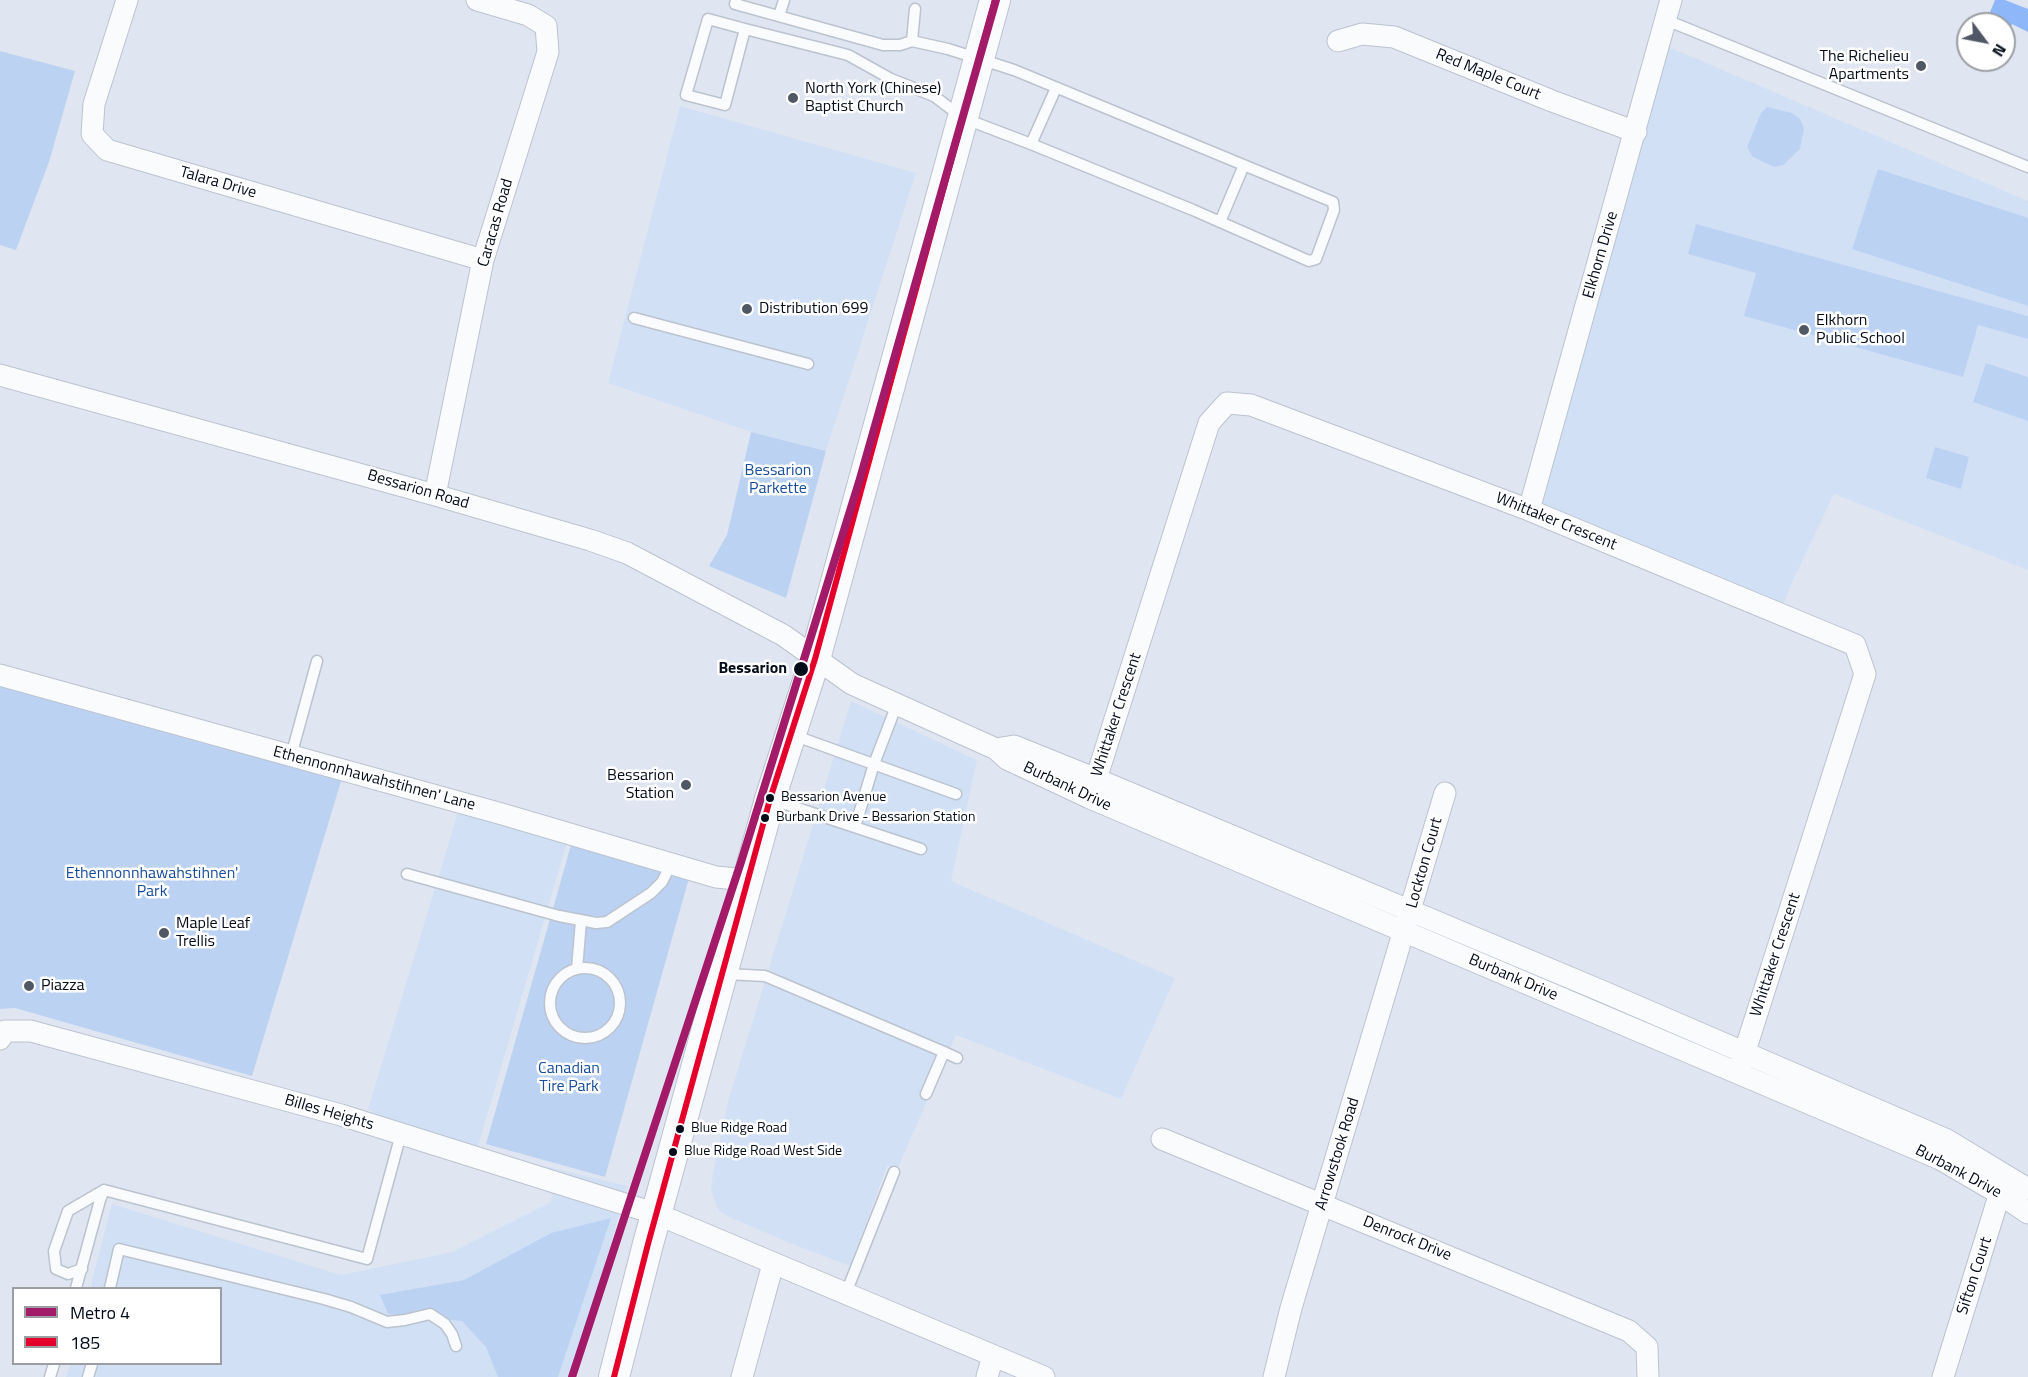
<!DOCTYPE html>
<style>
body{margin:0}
#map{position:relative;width:2028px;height:1377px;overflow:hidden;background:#e0e6f1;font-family:"Titillium Web",sans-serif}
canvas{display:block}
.legend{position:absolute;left:12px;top:1287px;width:210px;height:78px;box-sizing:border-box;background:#fff;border:2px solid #9b9ea3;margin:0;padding:8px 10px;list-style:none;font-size:18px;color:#040c1a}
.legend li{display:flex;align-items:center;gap:12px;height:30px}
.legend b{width:30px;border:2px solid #9b9ea3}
.north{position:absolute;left:1956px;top:12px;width:60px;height:60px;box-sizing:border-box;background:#fff;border:2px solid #9b9ea3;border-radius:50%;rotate:122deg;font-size:16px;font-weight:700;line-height:24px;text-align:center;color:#040c1a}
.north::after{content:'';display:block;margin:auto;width:21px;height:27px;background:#515865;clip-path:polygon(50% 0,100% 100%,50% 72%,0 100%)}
</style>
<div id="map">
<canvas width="2028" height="1377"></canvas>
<ul class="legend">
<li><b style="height:8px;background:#a21a68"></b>Metro 4</li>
<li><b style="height:8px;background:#e4002b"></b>185</li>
</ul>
<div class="north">N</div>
</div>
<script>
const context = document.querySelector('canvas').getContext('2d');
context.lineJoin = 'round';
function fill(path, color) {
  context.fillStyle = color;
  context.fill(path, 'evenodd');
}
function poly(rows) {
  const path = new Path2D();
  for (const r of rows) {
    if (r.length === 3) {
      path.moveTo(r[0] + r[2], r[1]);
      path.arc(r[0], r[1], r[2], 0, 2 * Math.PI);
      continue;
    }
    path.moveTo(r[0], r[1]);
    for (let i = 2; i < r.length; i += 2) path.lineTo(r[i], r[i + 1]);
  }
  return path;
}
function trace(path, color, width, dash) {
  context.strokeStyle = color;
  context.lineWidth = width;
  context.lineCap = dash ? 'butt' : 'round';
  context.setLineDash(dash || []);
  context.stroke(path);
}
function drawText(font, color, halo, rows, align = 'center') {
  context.font = font + ' "Titillium Web",sans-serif';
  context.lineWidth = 5;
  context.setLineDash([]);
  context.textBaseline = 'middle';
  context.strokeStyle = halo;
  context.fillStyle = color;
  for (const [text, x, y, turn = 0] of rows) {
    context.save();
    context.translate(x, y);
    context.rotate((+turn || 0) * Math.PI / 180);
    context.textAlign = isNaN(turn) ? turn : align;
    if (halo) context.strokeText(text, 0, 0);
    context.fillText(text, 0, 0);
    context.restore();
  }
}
fill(poly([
 [1660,43,2028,201,2028,570,1834,494,1796,574,1779,614,1529,510],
 [680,106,916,173,826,451,751,432,608,383],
 [851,701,977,760,951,881,1175,978,1121,1099,956,1035,897,1170,887,1166,850,1266,787,1242,725,1215,719,1211,711,1192,713,1173,729,1098],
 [458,812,568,839,477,1150,627,1186,573,1377,66,1377,70,1364,220,1364,220,1288,90,1288,112,1204,341,1275,452,1252,551,1202,552,1192,425,1144,368,1109]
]), '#d2e0f5');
fill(poly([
 [0,51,75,71,49,162,16,250,0,245],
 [1767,107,1792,113,1800,119,1804,128,1800,149,1783,165,1774,167,1753,157,1747,147,1761,113],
 [1878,169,2028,218,2028,306,1852,249],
 [1696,224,2028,316,2028,339,1978,325,1963,377,1744,316,1756,273,1688,254],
 [1986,363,2028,377,2028,421,1973,402],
 [751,432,826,451,786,598,709,566,727,535],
 [1935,447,1969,457,1961,489,1926,478],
 [0,686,342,778,252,1076,15,1008,0,1009],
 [573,838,691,871,605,1177,486,1144],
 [611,1218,558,1377,498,1377,486,1347,462,1321,388,1314,380,1295,464,1280,551,1233]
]), '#bcd2f3');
fill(poly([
 [1995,0,2005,0,2028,9,2028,32,2012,24,2004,41,2004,24,1985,24]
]), '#8db7f8');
const service = poly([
 [736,0,735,4,883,45,900,45,912,41,948,49,1014,70,1333,202,1334,210,1316,259,1309,261,1193,210,1031,144,963,118,934,96,891,79,848,55,745,29,708,19,686,95,725,105,745,29],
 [779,16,784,0],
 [1666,20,2028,167],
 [912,41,915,9],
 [1031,144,1056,88],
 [1220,222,1244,165],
 [634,318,808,364],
 [793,735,956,794],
 [291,756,317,661],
 [773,800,921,849],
 [855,827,874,764,897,704],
 [407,874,559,916,596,923,607,922,651,893,662,882,671,864],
 [585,1003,35],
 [577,969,581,921],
 [726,974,765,976,944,1052,926,1094],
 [944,1052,957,1058],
 [82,1269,68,1274,56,1269,54,1251,68,1211,104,1190,367,1259,401,1134],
 [76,1288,100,1200,104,1190],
 [110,1288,119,1249,324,1299,351,1307,387,1322,405,1320,430,1314,445,1324,452,1334,456,1346],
 [846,1293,894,1172],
 [50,1377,54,1364],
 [88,1377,92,1364]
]);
const minor = poly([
 [127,0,94,104,92,134,107,150,483,260],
 [1338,41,1362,34,1394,37,1552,101,1636,132],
 [0,375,435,495,590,540,627,553,783,635,852,684,996,749,1007,759,1090,798,1940,1159,2000,1194,2028,1213],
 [435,495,483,260,548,52,546,26,528,15,477,0],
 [1529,510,1671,0],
 [0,675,502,814,716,877,748,880],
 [996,749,1014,746,1096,779,1604,992,1947,1140,2028,1189],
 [1090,798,1209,423,1227,403,1251,405,1529,510,1855,645,1865,674,1738,1073],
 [0,1039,5,1031,31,1031,38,1033,341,1115,618,1202,657,1214,1044,1377],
 [1162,1139,1629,1331,1647,1347,1648,1377],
 [742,1377,773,1264],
 [987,1377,993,1356],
 [1274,1377,1291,1308,1445,793],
 [1943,1377,2003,1183]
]);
const secondary = poly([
 [614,1377,648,1244,770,799,815,659,995,0]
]);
trace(service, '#bbc3cf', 13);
trace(minor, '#bbc3cf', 23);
trace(secondary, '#bbc3cf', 32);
trace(service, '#fafbfd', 10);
trace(minor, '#fafbfd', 21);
trace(secondary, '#fafbfd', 30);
trace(poly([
 [614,1377,648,1244,770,799,815,659,995,0]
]), '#e4002b', 6);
trace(poly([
 [572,1377,741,862,859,482,996,0]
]), '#a21a68', 8);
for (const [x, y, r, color] of [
 [1921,66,6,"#515865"],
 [793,98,6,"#515865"],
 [747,309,6,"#515865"],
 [1804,330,6,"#515865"],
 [801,669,8,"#040c1a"],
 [686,785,6,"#515865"],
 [770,798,5,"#040c1a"],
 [765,818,5,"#040c1a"],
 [164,933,6,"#515865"],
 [29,986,6,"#515865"],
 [680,1129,5,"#040c1a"],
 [673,1152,5,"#040c1a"]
]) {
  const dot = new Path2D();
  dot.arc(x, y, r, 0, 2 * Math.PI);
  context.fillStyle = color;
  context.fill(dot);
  trace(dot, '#fff', 2);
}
drawText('14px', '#040c1a', '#fff', [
 ["Bessarion Avenue",781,798],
 ["Burbank Drive - Bessarion Station",776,818],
 ["Blue Ridge Road",691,1129],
 ["Blue Ridge Road West Side",684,1152]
], 'left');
drawText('16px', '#040c1a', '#fff', [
 ["The Richelieu",1909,57,"right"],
 ["Apartments",1909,75,"right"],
 ["North York (Chinese)",805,89],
 ["Baptist Church",805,107],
 ["Distribution 699",759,309],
 ["Elkhorn",1816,321],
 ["Public School",1816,339],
 ["Bessarion",674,776,"right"],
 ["Station",674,794,"right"],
 ["Maple Leaf",176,924],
 ["Trellis",176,942],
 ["Piazza",41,986]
], 'left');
drawText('16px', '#040c1a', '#fff', [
 ["Red Maple Court",1488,75,22],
 ["Talara Drive",218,183,16],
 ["Caracas Road",496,223,-74],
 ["Elkhorn Drive",1601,255,-74],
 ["Bessarion Road",418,490,16],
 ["Whittaker Crescent",1556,522,22],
 ["Whittaker Crescent",1117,715,-72],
 ["Ethennonnhawahstihnen' Lane",374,779,15],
 ["Burbank Drive",1067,787,25],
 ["Lockton Court",1425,863,-74],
 ["Whittaker Crescent",1776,955,-72],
 ["Burbank Drive",1513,978,23],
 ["Billes Heights",329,1113,16],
 ["Arrowstook Road",1338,1154,-73],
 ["Burbank Drive",1958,1172,28],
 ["Denrock Drive",1407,1239,22],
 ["Sifton Court",1975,1276,-72]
]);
drawText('16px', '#184d9b', '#fff', [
 ["Bessarion",778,471],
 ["Parkette",778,489],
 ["Ethennonnhawahstihnen'",152,874],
 ["Park",152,892],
 ["Canadian",569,1069],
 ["Tire Park",569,1087]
]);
drawText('bold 16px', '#040c1a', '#fff', [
 ["Bessarion",787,669]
], 'right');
</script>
